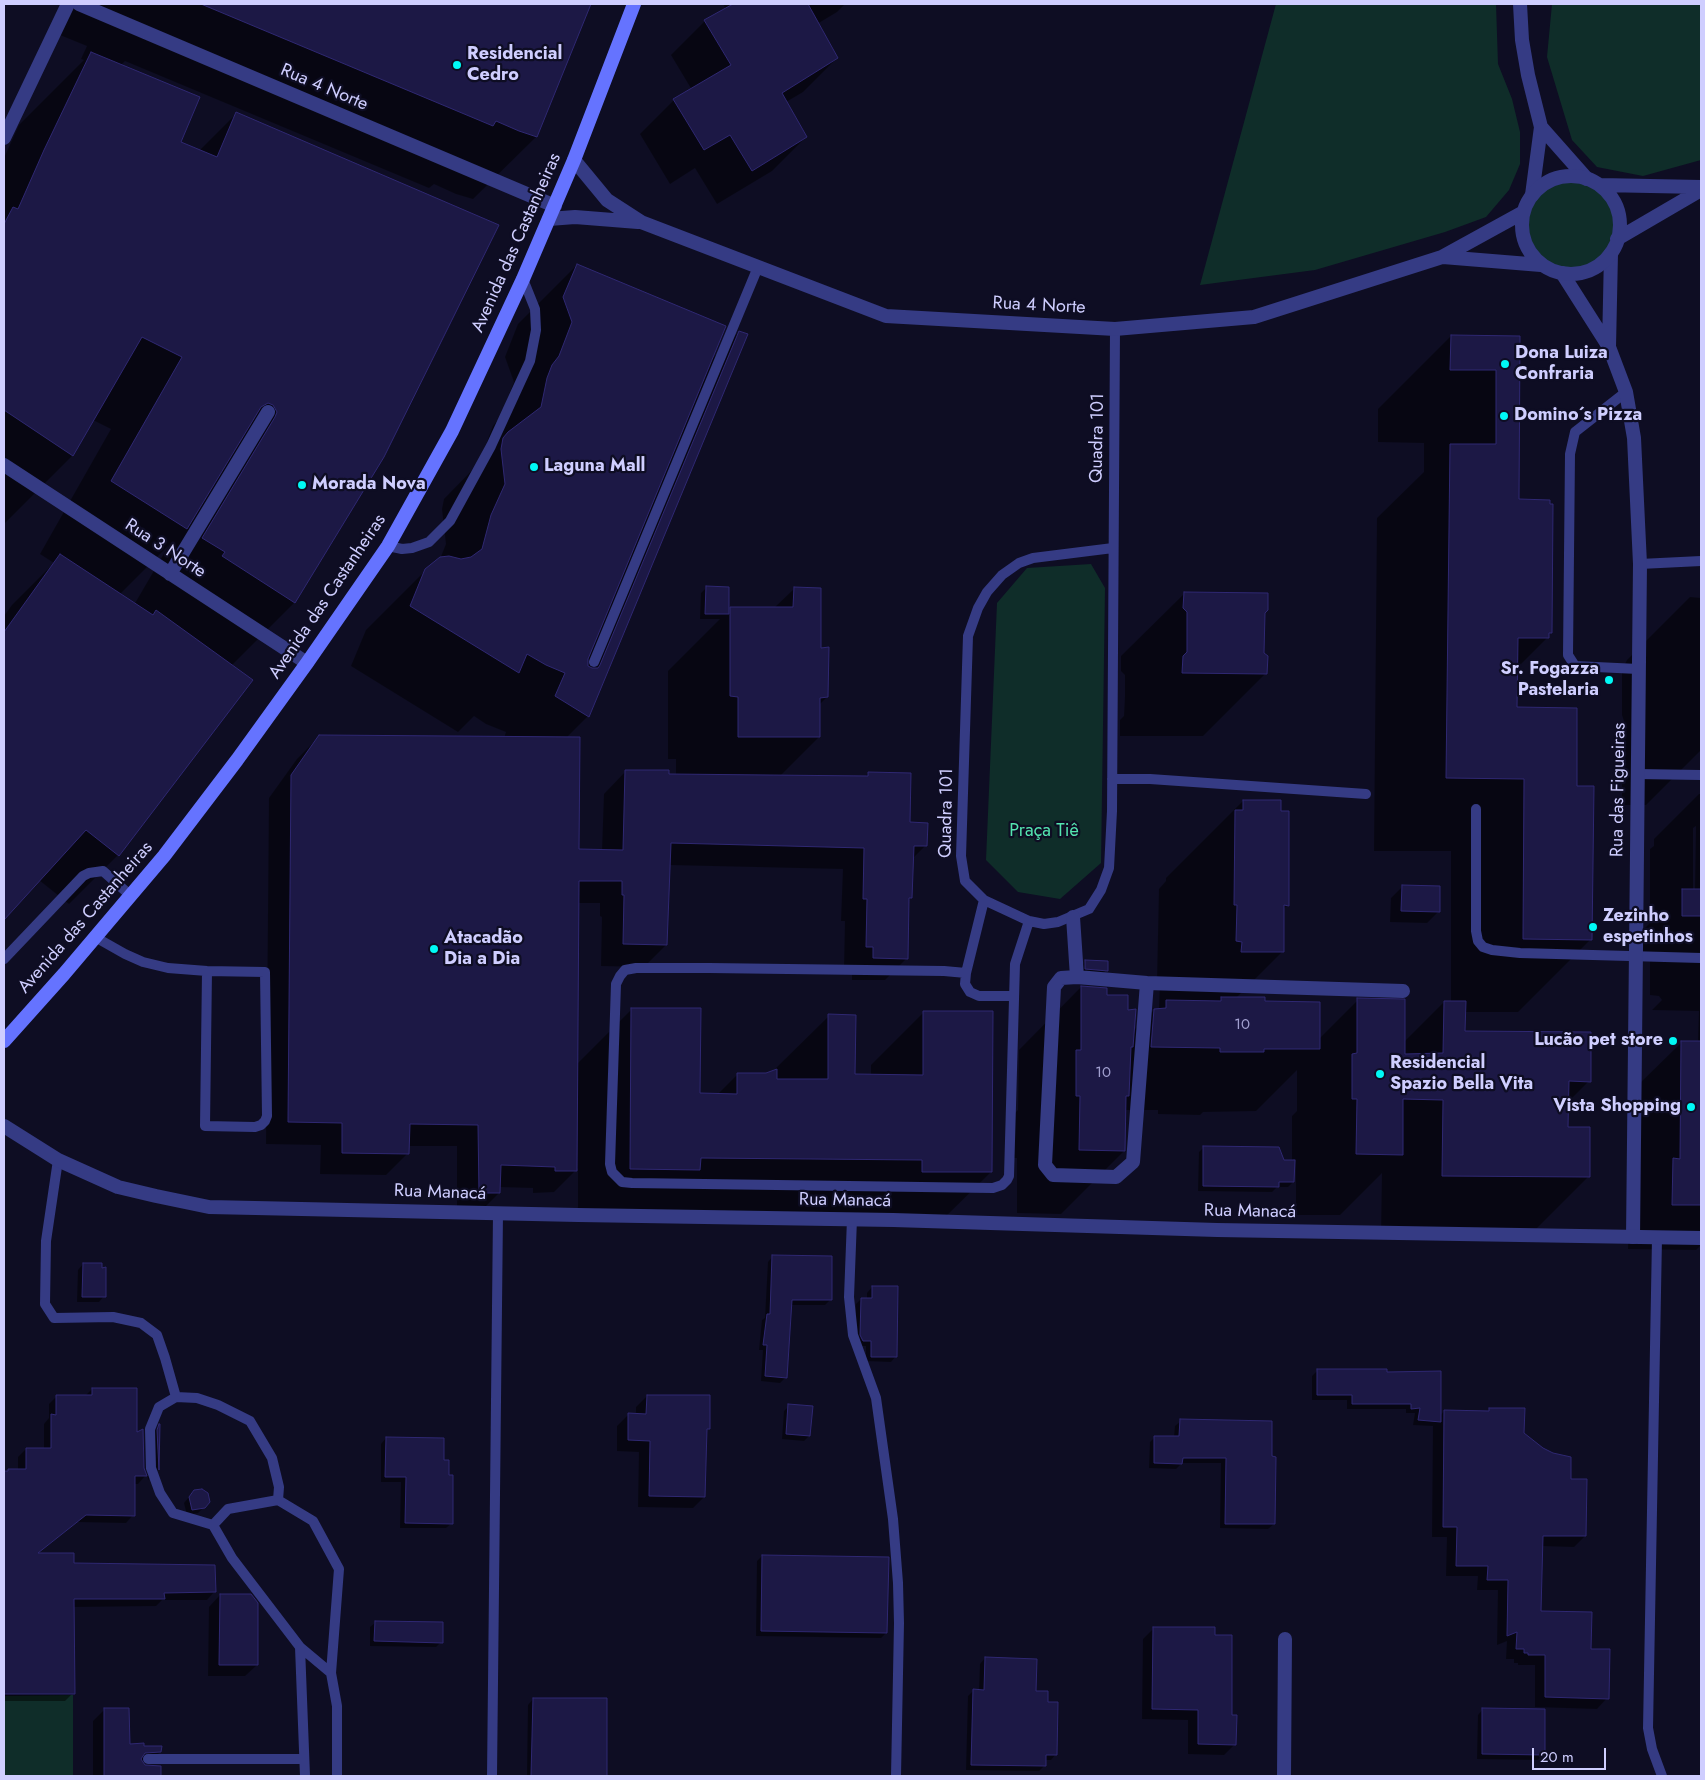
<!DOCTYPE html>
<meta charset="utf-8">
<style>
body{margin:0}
#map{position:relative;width:1705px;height:1780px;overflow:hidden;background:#0e0d23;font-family:Jost,sans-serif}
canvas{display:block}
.frame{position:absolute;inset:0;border:5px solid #cfceff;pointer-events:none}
.scale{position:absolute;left:1532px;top:1748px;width:74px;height:22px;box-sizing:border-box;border:2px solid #cfceff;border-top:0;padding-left:6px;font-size:15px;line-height:18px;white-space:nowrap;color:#cfceff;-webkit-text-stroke:4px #0e0d23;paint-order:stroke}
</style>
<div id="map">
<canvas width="1705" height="1780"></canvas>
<div class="frame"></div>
<div class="scale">20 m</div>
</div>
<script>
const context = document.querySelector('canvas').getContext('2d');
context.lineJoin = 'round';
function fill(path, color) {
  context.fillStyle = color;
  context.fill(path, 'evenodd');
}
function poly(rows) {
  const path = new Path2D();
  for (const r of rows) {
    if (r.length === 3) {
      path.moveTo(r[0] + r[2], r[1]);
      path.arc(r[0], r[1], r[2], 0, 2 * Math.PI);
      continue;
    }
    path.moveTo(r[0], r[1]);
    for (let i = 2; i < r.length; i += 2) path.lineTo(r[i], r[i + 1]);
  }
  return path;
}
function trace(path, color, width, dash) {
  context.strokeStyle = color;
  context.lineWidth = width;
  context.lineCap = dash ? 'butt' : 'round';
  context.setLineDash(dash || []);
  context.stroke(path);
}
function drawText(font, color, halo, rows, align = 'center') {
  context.font = font + ' Jost,sans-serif';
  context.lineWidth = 4.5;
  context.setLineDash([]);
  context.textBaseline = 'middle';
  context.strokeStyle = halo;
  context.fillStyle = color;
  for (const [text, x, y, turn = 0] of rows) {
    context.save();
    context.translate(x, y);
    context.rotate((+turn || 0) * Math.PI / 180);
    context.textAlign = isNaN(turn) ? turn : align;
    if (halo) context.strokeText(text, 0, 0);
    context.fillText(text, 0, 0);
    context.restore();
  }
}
fill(poly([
 [1276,4,1496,4,1498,64,1512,99,1520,132,1520,164,1509,190,1486,217,1445,232,1315,270,1200,285],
 [1552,4,1701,4,1701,160,1643,176,1597,167,1572,140,1547,57],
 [1571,225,49],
 [1091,564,1105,588,1101,863,1060,899,1018,892,986,860,997,603,1027,568],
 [73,1695,73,1776,4,1776,4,1696]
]), '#0f2d29');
fill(poly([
 [72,4,590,4,536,137,473,199,456,194,434,184,429,188,125,61,121,65,179,143,199,151,237,113,383,456,294,603,231,666,251,680,118,855,69,904,39,880,4,918,4,616,12,605,54,563,40,554,111,429,93,420,72,456,4,524,4,158,19,125,84,60,81,59,87,46,60,35],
 [169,545,134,605,119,595],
 [723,4,845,4,837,12,817,24,837,58,803,92,786,102,806,137,772,171,717,204,695,168,670,184,640,134,674,100,692,90,671,55,705,21,726,9],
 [577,265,710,361,739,332,588,716,566,738,578,850,602,851,604,794,626,771,676,775,676,759,668,759,668,671,720,619,700,619,701,593,706,588,727,612,731,608,774,608,794,589,819,649,827,697,819,705,819,737,780,776,865,777,868,773,926,845,912,859,911,898,908,901,907,958,885,980,852,980,852,969,844,969,845,921,841,921,843,869,669,865,666,945,644,967,601,966,602,917,600,916,600,903,577,903,577,1064,632,1009,699,1095,717,1095,738,1074,766,1075,776,1071,776,1068,829,1016,854,1075,871,1075,871,1065,924,1012,991,1172,938,1224,578,1222,578,1168,554,1192,533,1193,533,1188,499,1187,499,1193,477,1215,457,1215,457,1146,408,1146,408,1153,386,1175,320,1174,321,1145,266,1144,269,798,297,759,319,737,504,738,506,732,486,724,474,716,458,732,351,666,366,630,426,570,440,559,446,544,442,509,444,499,484,458,488,439,493,426,500,417,514,382,505,357,518,324],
 [1451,336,1519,338,1517,501,1551,632,1547,638,1516,669,1516,708,1575,787,1591,939,1518,1012,1464,1012,1464,1032,1589,1081,1567,1103,1567,1128,1588,1177,1527,1238,1381,1236,1382,1173,1340,1215,1296,1215,1296,1159,1293,1159,1293,1182,1288,1187,1277,1187,1272,1192,1198,1191,1199,1152,1204,1147,1283,1162,1292,1162,1292,1116,1297,1111,1297,1070,1256,1111,1203,1112,1200,1115,1158,1114,1158,1110,1125,1110,1124,1151,1061,1214,1017,1213,1017,1158,1013,1158,1014,1114,1018,1110,1019,1050,1081,987,1106,996,1127,1011,1133,1031,1154,1010,1159,1009,1160,982,1157,982,1159,889,1166,881,1166,878,1243,801,1288,905,1283,909,1282,952,1236,998,1264,1002,1319,1039,1358,1000,1403,1043,1444,1002,1451,1002,1451,851,1374,851,1377,518,1424,472,1424,443,1378,442,1378,409],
 [1184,594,1263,613,1262,654,1266,673,1203,736,1120,736,1120,720,1124,716,1125,697,1125,675,1121,671,1121,656],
 [1690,597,1701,598,1701,750,1646,805,1622,805,1622,780,1621,778,1622,732,1625,724,1622,715,1622,670,1627,660],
 [1699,794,1701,794,1701,1245,1696,1250,1628,1249,1629,1205,1636,1087,1681,1043,1698,1043,1699,1011,1652,1010,1662,1000,1659,996,1650,995,1650,960,1638,960,1638,935,1650,923,1650,849,1654,846,1654,839],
 [1696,826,1695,891,1693,891,1693,828],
 [1402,887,1439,911,1427,923,1390,922,1391,898],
 [1085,962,1106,970,1101,976,1080,974,1080,967],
 [773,1256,830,1300,825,1305,791,1305,786,1377,780,1383,761,1381,763,1350,759,1350,762,1320,765,1318,768,1262],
 [83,1264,104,1296,99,1302,77,1302,78,1270],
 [872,1287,896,1356,891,1362,866,1361,866,1346,857,1346,856,1341,856,1304,861,1299,867,1299,867,1293],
 [1318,1370,1386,1373,1440,1416,1444,1411,1487,1412,1490,1409,1523,1433,1569,1480,1585,1536,1574,1547,1541,1546,1540,1613,1590,1650,1607,1698,1597,1709,1535,1707,1535,1665,1518,1665,1518,1663,1514,1663,1514,1659,1506,1659,1507,1641,1497,1645,1498,1590,1477,1590,1478,1576,1446,1576,1447,1537,1432,1537,1433,1426,1413,1425,1415,1413,1406,1413,1406,1409,1347,1409,1347,1400,1312,1400,1312,1376],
 [92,1389,135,1433,145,1476,138,1484,134,1484,133,1515,126,1523,77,1522,36,1555,73,1564,214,1592,207,1600,162,1600,156,1606,73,1607,73,1693,65,1701,4,1701,4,1470,18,1470,18,1457,26,1449,44,1449,44,1424,49,1418,49,1404,57,1396,85,1396],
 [647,1396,709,1428,705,1432,704,1497,693,1508,638,1507,639,1452,617,1451,617,1426,629,1414,636,1415,636,1407],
 [789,1406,809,1436,804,1441,782,1439,784,1411],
 [1181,1421,1271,1422,1274,1524,1268,1529,1220,1528,1221,1463,1182,1463,1176,1469,1149,1468,1150,1442,1155,1437,1174,1437,1175,1426],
 [159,1427,158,1470,148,1480,146,1443,149,1437],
 [386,1438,443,1461,452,1523,446,1528,400,1528,401,1482,381,1482,381,1444],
 [194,1491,204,1507,198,1513,187,1515,184,1503],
 [762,1556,886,1633,881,1638,756,1636,757,1561],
 [220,1595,257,1665,245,1676,208,1676,209,1607],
 [376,1622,441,1642,436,1647,370,1646,370,1627],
 [1154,1628,1214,1636,1235,1744,1224,1755,1188,1754,1188,1720,1142,1719,1143,1639],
 [985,1658,1034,1692,1046,1703,1056,1754,1051,1760,1045,1760,1045,1765,1039,1771,966,1770,968,1696,973,1691,979,1691,980,1664],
 [533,1699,606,1700,606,1776,527,1776,528,1705],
 [1483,1709,1543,1754,1538,1760,1477,1759,1478,1715],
 [104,1710,128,1745,160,1752,149,1763,143,1763,144,1766,160,1767,160,1776,93,1776,93,1721]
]), '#0007');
const building = poly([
 [201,4,591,4,537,137,519,131,496,121,493,126,201,4],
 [733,4,808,4,838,58,782,93,807,137,752,171,730,135,704,150,673,99,731,65,704,20,733,4],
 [91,52,200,97,181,142,217,157,236,112,499,225,384,457,295,603,222,556,225,552,202,538,275,417,277,412,273,405,268,403,261,407,187,529,111,481,182,357,142,337,73,456,4,410,4,224,13,207,18,209,44,150,91,52],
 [577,264,726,326,588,659,588,666,592,668,598,668,600,665,739,331,748,334,589,717,555,696,565,673,546,665,527,654,519,673,410,606,425,569,440,557,449,556,461,559,471,557,482,549,491,515,505,484,501,449,503,438,508,432,541,407,547,378,552,365,559,356,572,322,563,297,577,264],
 [1451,335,1520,336,1519,499,1550,500,1550,504,1553,504,1552,633,1549,633,1549,638,1518,638,1517,707,1577,708,1577,786,1594,786,1592,940,1523,939,1524,779,1446,778,1450,444,1496,444,1496,370,1450,370,1451,335],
 [60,554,153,615,156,610,253,680,119,856,86,830,4,920,4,632,60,554],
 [706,586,729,587,729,614,705,614,706,586],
 [794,587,821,588,821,648,829,647,828,697,820,698,820,737,738,737,738,697,730,696,730,607,793,607,794,587],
 [1184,592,1268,593,1268,610,1265,613,1264,653,1268,656,1267,674,1182,673,1183,656,1187,652,1187,612,1183,608,1184,592],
 [319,735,580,737,579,849,623,850,625,770,669,770,669,774,868,776,868,772,911,773,910,822,928,823,927,846,914,846,912,898,909,898,908,959,873,958,873,947,866,947,867,899,863,899,864,848,671,843,667,945,623,944,624,895,622,895,622,881,579,881,577,1171,555,1171,555,1167,501,1165,500,1193,479,1193,478,1125,410,1124,409,1154,342,1153,342,1123,288,1122,291,775,319,735],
 [1243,800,1281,800,1281,811,1289,811,1289,906,1284,905,1284,952,1241,952,1242,942,1236,941,1237,905,1234,905,1235,810,1243,810,1243,800],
 [1402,885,1440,886,1440,912,1401,911,1402,885],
 [1682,889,1701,889,1701,916,1682,916,1682,889],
 [1085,960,1108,961,1108,971,1085,969,1085,960],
 [1081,986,1107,988,1107,995,1128,995,1128,1010,1136,1009,1133,1047,1131,1047,1129,1096,1126,1096,1125,1151,1079,1150,1080,1096,1076,1096,1076,1050,1081,1050,1081,986],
 [1221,997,1265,997,1265,1001,1320,1002,1320,1049,1264,1049,1264,1052,1220,1052,1220,1048,1151,1047,1154,1009,1166,1008,1166,1000,1221,1001,1221,997],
 [1357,998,1405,999,1405,1054,1443,1053,1444,1001,1466,1001,1465,1031,1591,1032,1591,1082,1569,1081,1568,1127,1590,1127,1590,1177,1442,1176,1443,1100,1403,1099,1403,1155,1356,1154,1357,1099,1352,1099,1352,1054,1357,1053,1357,998],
 [631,1008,701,1008,700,1093,737,1094,737,1073,766,1073,777,1069,777,1079,828,1079,828,1014,856,1015,855,1074,923,1075,923,1011,993,1011,992,1172,922,1172,922,1160,701,1158,700,1170,630,1169,631,1008],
 [1681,1041,1701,1041,1701,1205,1672,1205,1673,1158,1680,1159,1681,1041],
 [1203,1146,1279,1147,1284,1160,1295,1160,1294,1182,1279,1182,1279,1187,1203,1186,1203,1146],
 [772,1255,832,1256,832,1300,792,1300,787,1378,765,1376,767,1345,763,1345,767,1314,770,1314,772,1255],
 [83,1263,102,1263,102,1268,106,1267,106,1297,82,1297,83,1263],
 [872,1286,898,1286,897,1357,871,1357,871,1341,863,1341,860,1335,861,1298,872,1298,872,1286],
 [1317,1369,1387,1369,1387,1372,1441,1371,1441,1422,1418,1420,1420,1408,1411,1409,1411,1404,1352,1404,1352,1395,1317,1395,1317,1369],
 [92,1388,137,1388,137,1432,143,1429,144,1468,147,1476,135,1476,135,1516,86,1515,38,1553,74,1553,74,1563,215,1565,216,1592,164,1593,165,1599,74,1599,75,1694,4,1694,4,1471,8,1471,8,1469,26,1469,26,1448,51,1448,51,1414,56,1415,56,1395,92,1395,92,1388],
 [647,1395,710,1395,710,1429,707,1429,705,1497,649,1496,650,1441,628,1440,628,1413,646,1414,647,1395],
 [788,1404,813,1406,810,1436,786,1434,788,1404],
 [1489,1408,1525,1408,1524,1433,1543,1448,1553,1453,1571,1457,1571,1479,1587,1479,1586,1536,1543,1536,1541,1611,1592,1612,1591,1649,1610,1649,1609,1699,1545,1697,1545,1655,1528,1655,1528,1653,1524,1653,1524,1649,1516,1649,1517,1632,1507,1636,1508,1580,1487,1580,1488,1566,1456,1566,1457,1527,1443,1527,1444,1410,1489,1411,1489,1408],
 [1180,1419,1272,1421,1272,1456,1276,1457,1275,1524,1225,1524,1226,1458,1183,1458,1182,1464,1154,1463,1154,1436,1179,1436,1180,1419],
 [159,1424,160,1424,159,1470,157,1430,159,1424],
 [386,1437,444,1438,444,1460,449,1460,449,1475,453,1475,453,1524,405,1523,406,1477,385,1477,386,1437],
 [202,1489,208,1493,210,1502,205,1508,192,1510,189,1497,194,1490,202,1489],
 [762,1555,889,1557,887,1633,761,1631,762,1555],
 [220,1594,251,1594,258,1603,258,1665,219,1665,220,1594],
 [375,1621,443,1622,443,1643,374,1641,375,1621],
 [1153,1627,1215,1627,1215,1635,1232,1635,1232,1715,1237,1715,1236,1745,1198,1744,1198,1710,1152,1709,1153,1627],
 [985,1657,1037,1659,1036,1691,1048,1691,1048,1702,1058,1702,1057,1755,1046,1755,1046,1766,971,1765,973,1689,984,1690,985,1657],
 [533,1698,607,1698,607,1776,531,1776,533,1698],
 [104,1708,129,1708,130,1744,144,1743,144,1746,162,1746,161,1752,145,1753,141,1759,145,1765,161,1766,161,1776,104,1776,104,1708],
 [1482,1708,1545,1709,1545,1755,1482,1754,1482,1708]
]);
fill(building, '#1c1845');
trace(building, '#2f2872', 1);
trace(poly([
 [1626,392,1575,432,1570,454,1568,655,1575,666,1638,669],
 [388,546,402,549,412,548,429,542,450,521,491,446,530,361,536,330,535,309,523,279],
 [1113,548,1033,558,1019,563,1002,575,987,592,978,608,968,636,961,856,965,881,984,900,1029,921,1044,924,1058,922,1089,909,1101,890,1109,868,1112,811,1115,329],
 [1640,564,1701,561],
 [594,662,758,267],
 [1637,774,1701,775],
 [1112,779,1150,779,1366,794],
 [1476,809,1476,931,1478,941,1483,947,1492,950,1520,953,1701,958],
 [984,900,966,973,965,984,970,992,979,996,1014,996],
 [95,937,125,954,143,962,168,968,207,971,265,972,267,1116,265,1121,261,1125,255,1127,205,1126,207,971],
 [4,959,83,876,89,873,103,871,131,896],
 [966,973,944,971,709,968,636,968,625,970,620,976,616,984,610,1164,612,1172,622,1182,632,1183,993,1188,1002,1185,1007,1180,1009,1176,1015,964,1029,921],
 [58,1160,46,1241,45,1304,54,1318,113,1317,141,1323,157,1335,165,1358,176,1397],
 [852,1219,849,1297,853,1335,876,1398,893,1519,898,1583,899,1623,896,1776],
 [1657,1238,1648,1728,1652,1749,1662,1776],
 [213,1525,173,1513,160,1493,151,1468,150,1429,159,1407,176,1397,197,1398,218,1405,250,1421,272,1458,279,1487,278,1500],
 [300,1647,305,1776],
 [331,1673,339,1569,313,1521,278,1500,228,1509,213,1525,232,1558,300,1647,331,1673,337,1706,337,1776],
 [148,1759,304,1759],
 [492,1776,498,1213]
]), '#353b84', 10);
trace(poly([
 [79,4,555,206],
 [1520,4,1522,40,1528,75,1541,127,1587,179],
 [1532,195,1541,127],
 [1562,273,1609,347,1626,392,1634,438,1640,564,1633,1237],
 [1609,347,1611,253],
 [4,465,307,663],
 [170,574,268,412],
 [1073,917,1077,977,1147,983,1403,991],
 [1077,977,1061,978,1054,987,1045,1165,1053,1175,1116,1177,1133,1162,1147,983],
 [1284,1776,1285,1639]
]), '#353b84', 14);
trace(poly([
 [4,138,68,4],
 [574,160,607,200,641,222,886,316,1115,329,1254,317,1442,257,1522,213],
 [1571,225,49],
 [1600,185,1701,187],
 [549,219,575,217,638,222],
 [1617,239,1701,190],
 [1443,257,1541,265],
 [4,1126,58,1160,118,1187,156,1196,209,1207,578,1215,893,1220,1217,1230,1701,1238]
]), '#353b84', 14);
trace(poly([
 [4,1041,64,974,164,856,237,760,307,663,388,546,452,431,523,279,574,160,634,4]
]), '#6573ff', 14);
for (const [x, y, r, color] of [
 [457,65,5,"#00f9f6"],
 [1505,364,5,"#00f9f6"],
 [1504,416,5,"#00f9f6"],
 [534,467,5,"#00f9f6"],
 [302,485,5,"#00f9f6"],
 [1609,680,5,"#00f9f6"],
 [1593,927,5,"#00f9f6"],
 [434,949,5,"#00f9f6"],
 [1673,1041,5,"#00f9f6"],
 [1380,1074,5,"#00f9f6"],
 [1691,1107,5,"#00f9f6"]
]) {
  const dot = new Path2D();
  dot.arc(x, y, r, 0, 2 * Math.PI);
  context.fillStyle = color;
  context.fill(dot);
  trace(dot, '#0e0d23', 2);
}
drawText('15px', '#a2a0d0', null, [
 ["10",1242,1025],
 ["10",1103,1073]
]);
drawText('bold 18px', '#cfceff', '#0e0d23', [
 ["Residencial",467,55],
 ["Cedro",467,76],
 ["Dona Luiza",1515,354],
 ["Confraria",1515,375],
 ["Domino´s Pizza",1514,416],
 ["Laguna Mall",544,467],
 ["Morada Nova",312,485],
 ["Sr. Fogazza",1599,670,"right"],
 ["Pastelaria",1599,691,"right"],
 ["Zezinho",1603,917],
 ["espetinhos",1603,938],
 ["Atacadão",444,939],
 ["Dia a Dia",444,960],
 ["Lucão pet store",1663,1041,"right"],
 ["Residencial",1390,1064],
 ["Spazio Bella Vita",1390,1085],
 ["Vista Shopping",1681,1107,"right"]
], 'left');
drawText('18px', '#cfceff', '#0e0d23', [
 ["Rua 4 Norte",324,88,23],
 ["Avenida das Castanheiras",517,243,-66],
 ["Rua 4 Norte",1039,306,3],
 ["Quadra 101",1098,438,-89],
 ["Rua 3 Norte",165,549,33],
 ["Avenida das Castanheiras",328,597,-56],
 ["Rua das Figueiras",1619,790,-89],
 ["Quadra 101",947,813,-89],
 ["Avenida das Castanheiras",86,918,-49],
 ["Rua Manacá",440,1193,2],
 ["Rua Manacá",845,1201,1],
 ["Rua Manacá",1250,1212,1]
]);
drawText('18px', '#54e5b0', '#0e0d23', [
 ["Praça Tiê",1044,832]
]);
</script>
